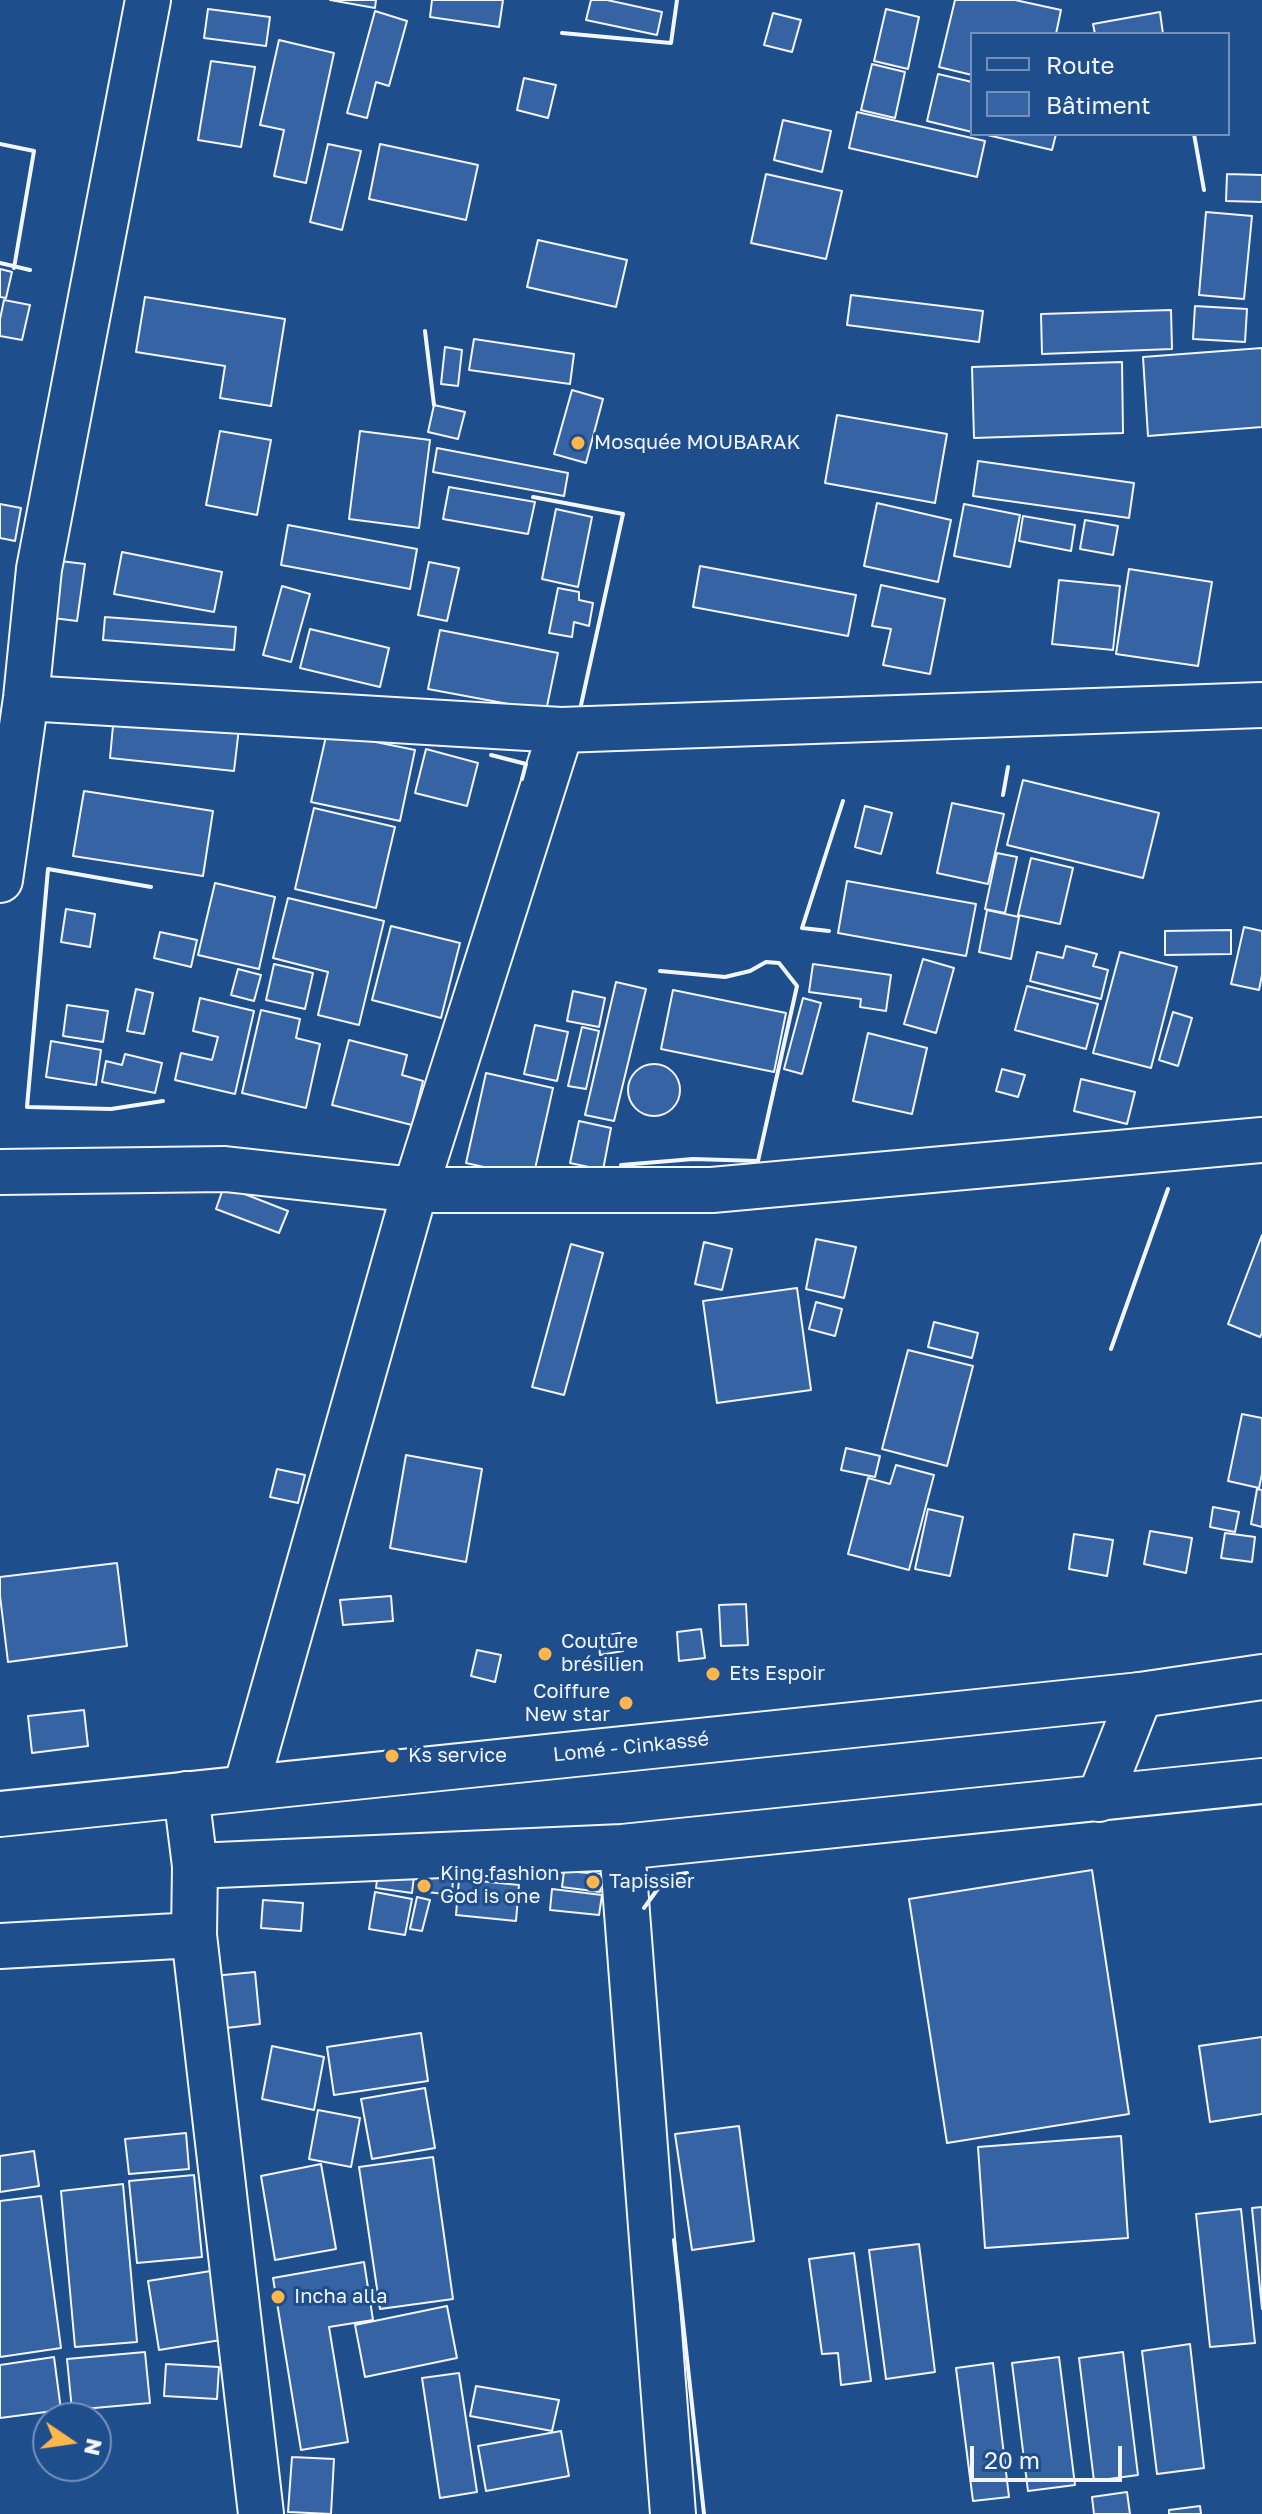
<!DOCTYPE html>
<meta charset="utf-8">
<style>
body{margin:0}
#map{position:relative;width:1262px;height:2514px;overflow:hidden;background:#1f4e8c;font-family:"Golos Text",sans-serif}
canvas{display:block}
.legend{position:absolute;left:970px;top:32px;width:260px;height:104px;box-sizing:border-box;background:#1f4e8c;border:2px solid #7391ba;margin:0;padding:10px 14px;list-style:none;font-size:24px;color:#f2f6ff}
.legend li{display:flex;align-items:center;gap:16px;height:40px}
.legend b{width:40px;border:2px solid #7391ba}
.north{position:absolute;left:32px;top:2402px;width:80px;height:80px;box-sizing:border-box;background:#1f4e8c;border:2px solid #7391ba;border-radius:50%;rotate:103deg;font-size:22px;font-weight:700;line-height:32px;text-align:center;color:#f2f6ff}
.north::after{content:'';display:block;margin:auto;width:28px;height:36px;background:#ffb74d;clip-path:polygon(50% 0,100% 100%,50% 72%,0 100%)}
.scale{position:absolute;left:970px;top:2446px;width:152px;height:36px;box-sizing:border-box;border:4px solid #f2f6ff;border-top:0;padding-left:10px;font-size:24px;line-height:28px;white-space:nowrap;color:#f2f6ff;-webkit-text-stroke:6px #1f4e8c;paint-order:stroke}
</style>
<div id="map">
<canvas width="1262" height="2514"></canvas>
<ul class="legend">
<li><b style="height:10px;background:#1f4e8c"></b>Route</li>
<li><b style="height:22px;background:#3563a3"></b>Bâtiment</li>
</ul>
<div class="north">N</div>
<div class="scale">20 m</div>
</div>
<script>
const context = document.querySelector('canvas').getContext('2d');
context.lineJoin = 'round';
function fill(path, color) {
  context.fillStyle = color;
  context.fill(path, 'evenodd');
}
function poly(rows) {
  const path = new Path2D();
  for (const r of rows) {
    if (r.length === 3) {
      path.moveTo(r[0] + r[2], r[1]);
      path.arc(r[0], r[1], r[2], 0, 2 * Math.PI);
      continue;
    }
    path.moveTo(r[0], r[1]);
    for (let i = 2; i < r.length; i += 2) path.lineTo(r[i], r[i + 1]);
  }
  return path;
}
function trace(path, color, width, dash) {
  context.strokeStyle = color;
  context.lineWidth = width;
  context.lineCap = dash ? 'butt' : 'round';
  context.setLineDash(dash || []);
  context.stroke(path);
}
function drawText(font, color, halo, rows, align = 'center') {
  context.font = font + ' "Golos Text",sans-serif';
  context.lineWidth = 6;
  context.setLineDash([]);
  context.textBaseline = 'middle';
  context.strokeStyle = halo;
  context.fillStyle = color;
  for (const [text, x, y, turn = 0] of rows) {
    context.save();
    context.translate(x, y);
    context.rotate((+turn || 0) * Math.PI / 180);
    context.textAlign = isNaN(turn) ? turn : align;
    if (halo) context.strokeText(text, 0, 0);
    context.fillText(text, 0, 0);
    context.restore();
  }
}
const building = poly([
 [330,0,376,0,375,8,330,0],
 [432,0,503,0,499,27,430,17,432,0],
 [591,0,607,0,662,12,657,35,586,20,591,0],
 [955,0,1015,0,1061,10,1056,34,972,34,972,75,939,67,955,0],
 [208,9,270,17,266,46,204,38,208,9],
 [886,9,919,17,908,69,874,61,886,9],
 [375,11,407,21,389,86,376,82,367,118,347,113,375,11],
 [1160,12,1163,34,1095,34,1093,24,1160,12],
 [773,13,801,20,792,52,764,45,773,13],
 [279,40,334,53,306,183,274,176,284,130,260,125,279,40],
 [211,61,255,67,241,147,198,140,211,61],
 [872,64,905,72,895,118,861,110,872,64],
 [938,74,972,82,972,132,927,121,938,74],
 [524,78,556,85,548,118,517,110,524,78],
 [857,112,985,141,977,177,849,148,857,112],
 [783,120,831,131,822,172,774,160,783,120],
 [983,134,1056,134,1052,150,983,134],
 [328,144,361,151,342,230,310,222,328,144],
 [380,144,478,165,466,220,369,199,380,144],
 [766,174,842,191,826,259,751,243,766,174],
 [1227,174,1262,175,1262,202,1226,201,1227,174],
 [1206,212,1252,216,1244,299,1199,295,1206,212],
 [538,240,627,260,616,307,527,287,538,240],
 [0,269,12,272,6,298,0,297,0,269],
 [851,295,983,311,979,342,847,325,851,295],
 [145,297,285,319,271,406,220,398,225,366,136,352,145,297],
 [4,300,30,305,22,340,0,336,0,319,4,300],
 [1195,306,1247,309,1245,342,1193,339,1195,306],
 [1171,310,1172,349,1042,354,1041,314,1171,310],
 [474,339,574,354,570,384,469,370,474,339],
 [445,347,462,350,458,386,441,384,445,347],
 [1262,348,1262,427,1148,436,1143,357,1262,348],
 [1122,362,1123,433,974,438,972,367,1122,362],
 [572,390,603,399,586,463,554,454,572,390],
 [434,405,465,412,458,439,428,432,434,405],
 [837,415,947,434,935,503,825,483,837,415],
 [220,431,271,440,257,515,206,505,220,431],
 [360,431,430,440,419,528,349,519,360,431],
 [437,448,568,473,564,496,433,472,437,448],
 [978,461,1134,483,1129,518,973,496,978,461],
 [449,487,535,502,528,534,443,519,449,487],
 [877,503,951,520,938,582,864,566,877,503],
 [0,504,21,508,15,541,0,538,0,504],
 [964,504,1020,515,1010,567,954,556,964,504],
 [556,509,592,517,578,587,542,579,556,509],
 [1023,516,1075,525,1071,551,1019,541,1023,516],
 [1085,520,1118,526,1113,555,1080,549,1085,520],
 [288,525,417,549,410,589,281,565,288,525],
 [122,552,222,572,214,612,114,594,122,552],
 [60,561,85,564,77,621,53,618,60,561],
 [429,562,459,568,447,621,418,615,429,562],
 [700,566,856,595,848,636,693,607,700,566],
 [1129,569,1212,582,1198,666,1116,654,1129,569],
 [1059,580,1120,586,1113,650,1052,644,1059,580],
 [881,585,945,599,930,674,883,665,891,629,872,626,881,585],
 [282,586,310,594,291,662,263,655,282,586],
 [558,588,579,592,579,600,593,603,589,626,574,622,572,637,549,633,558,588],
 [105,617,236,627,234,650,103,640,105,617],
 [310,629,389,648,380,687,300,668,310,629],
 [440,630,558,653,546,711,428,689,440,630],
 [114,715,239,728,234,771,110,758,114,715],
 [327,732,415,750,400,821,311,802,327,732],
 [426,749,478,763,467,806,415,793,426,749],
 [1023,780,1159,813,1143,878,1007,845,1023,780],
 [84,791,213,811,203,876,73,856,84,791],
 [952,803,1004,814,988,884,937,873,952,803],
 [865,806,892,813,881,854,855,847,865,806],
 [314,808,395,827,376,908,295,889,314,808],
 [997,853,1017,857,1005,913,985,909,997,853],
 [1031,858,1073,868,1060,924,1018,915,1031,858],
 [847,881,976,904,966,956,838,933,847,881],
 [215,883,275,897,259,969,198,955,215,883],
 [288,898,384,921,359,1025,318,1015,328,972,273,958,288,898],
 [66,909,95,914,90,947,61,942,66,909],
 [987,910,1019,917,1011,959,979,952,987,910],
 [391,926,460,943,441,1018,372,1000,391,926],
 [1244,927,1262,931,1262,975,1259,990,1231,984,1244,927],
 [1231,930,1231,954,1165,955,1165,931,1231,930],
 [160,932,197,940,191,967,154,958,160,932],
 [1066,946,1097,954,1093,966,1108,970,1101,999,1030,981,1037,952,1063,958,1066,946],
 [1120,952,1177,967,1151,1068,1093,1053,1120,952],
 [923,959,954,968,936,1033,904,1024,923,959],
 [274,964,313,973,305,1009,266,1000,274,964],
 [813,964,891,975,886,1011,860,1007,861,999,809,992,813,964],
 [238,969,261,975,254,1001,231,995,238,969],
 [616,982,646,989,614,1121,585,1115,616,982],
 [1027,986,1098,1004,1086,1049,1015,1030,1027,986],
 [136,989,153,993,144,1034,127,1031,136,989],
 [673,990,786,1013,774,1072,661,1049,673,990],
 [573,991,605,998,599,1027,567,1021,573,991],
 [200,998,254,1011,235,1094,175,1080,181,1053,212,1060,218,1037,193,1031,200,998],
 [803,998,821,1003,802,1074,784,1069,803,998],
 [67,1005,108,1011,103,1042,63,1036,67,1005],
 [261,1010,300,1019,296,1038,320,1044,306,1108,242,1093,261,1010],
 [1173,1012,1192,1018,1178,1066,1159,1060,1173,1012],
 [535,1025,568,1032,557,1081,524,1074,535,1025],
 [582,1027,599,1031,586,1089,568,1086,582,1027],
 [868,1033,927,1048,912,1114,853,1101,868,1033],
 [349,1040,407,1055,402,1075,423,1081,412,1125,332,1105,349,1040],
 [51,1041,101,1050,96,1085,46,1077,51,1041],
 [125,1054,162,1063,155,1093,102,1082,106,1061,122,1065,125,1054],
 [654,1090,26],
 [1002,1069,1025,1075,1018,1097,996,1091,1002,1069],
 [486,1073,553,1088,533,1178,466,1163,486,1073],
 [1081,1079,1135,1092,1127,1124,1074,1111,1081,1079],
 [579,1121,611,1128,603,1170,570,1163,579,1121],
 [224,1186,288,1211,279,1233,216,1209,224,1186],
 [1262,1235,1262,1333,1260,1337,1228,1324,1262,1235],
 [816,1239,856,1247,844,1298,806,1289,816,1239],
 [704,1242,732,1249,722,1290,695,1284,704,1242],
 [571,1244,603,1253,564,1395,532,1387,571,1244],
 [797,1288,811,1390,717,1403,703,1301,797,1288],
 [816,1302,842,1309,835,1336,809,1329,816,1302],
 [934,1322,978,1333,972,1358,928,1347,934,1322],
 [908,1350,973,1366,947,1466,882,1449,908,1350],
 [1242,1414,1262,1418,1262,1474,1259,1488,1228,1481,1242,1414],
 [846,1448,880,1456,875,1477,841,1470,846,1448],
 [406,1455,482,1469,466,1562,390,1548,406,1455],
 [896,1465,934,1475,909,1570,848,1554,868,1478,890,1484,896,1465],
 [277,1469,305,1475,298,1503,270,1497,277,1469],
 [1257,1489,1262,1490,1262,1527,1251,1524,1257,1489],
 [1213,1507,1239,1512,1235,1532,1210,1527,1213,1507],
 [928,1509,963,1517,950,1576,915,1569,928,1509],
 [1150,1531,1192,1538,1186,1573,1144,1564,1150,1531],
 [1225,1533,1255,1537,1252,1562,1221,1558,1225,1533],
 [1074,1534,1113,1540,1107,1576,1069,1569,1074,1534],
 [117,1563,127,1646,8,1662,0,1596,0,1577,117,1563],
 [391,1596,393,1621,343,1625,340,1600,391,1596],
 [746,1604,748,1645,721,1646,719,1605,746,1604],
 [701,1629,705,1658,679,1661,677,1632,701,1629],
 [620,1633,623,1651,600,1655,598,1637,620,1633],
 [477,1650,501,1655,495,1682,471,1676,477,1650],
 [84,1710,88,1746,32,1753,28,1716,84,1710],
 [1092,1870,1129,2114,947,2143,909,1899,1092,1870],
 [564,1871,602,1874,600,1892,562,1887,564,1871],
 [378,1872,414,1876,412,1893,376,1888,378,1872],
 [421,1874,453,1878,452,1895,419,1891,421,1874],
 [459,1879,519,1885,516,1921,456,1915,459,1879],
 [552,1889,602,1895,599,1915,550,1910,552,1889],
 [375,1892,412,1899,405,1935,369,1929,375,1892],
 [417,1897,430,1900,422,1931,410,1929,417,1897],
 [263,1900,303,1903,301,1931,261,1928,263,1900],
 [255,1972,260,2024,218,2029,213,1976,255,1972],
 [421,2033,428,2081,334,2095,327,2047,421,2033],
 [1262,2037,1262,2114,1210,2122,1199,2046,1262,2037],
 [272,2046,324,2057,314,2110,262,2099,272,2046],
 [425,2088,435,2148,372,2159,361,2099,425,2088],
 [318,2110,360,2118,351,2167,309,2159,318,2110],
 [739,2126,754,2241,692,2250,675,2134,739,2126],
 [186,2133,189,2169,129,2174,125,2139,186,2133],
 [1121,2136,1128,2238,985,2248,978,2147,1121,2136],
 [34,2151,39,2186,0,2192,0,2156,34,2151],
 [433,2157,453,2299,380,2309,359,2167,433,2157],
 [321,2164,336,2249,275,2260,261,2176,321,2164],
 [194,2175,202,2257,137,2263,129,2181,194,2175],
 [123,2184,137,2342,75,2347,61,2191,123,2184],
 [41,2196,61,2348,0,2357,0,2201,41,2196],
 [1262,2207,1262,2309,1252,2208,1262,2207],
 [1241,2209,1255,2343,1210,2347,1196,2214,1241,2209],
 [919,2244,935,2372,886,2379,869,2250,919,2244],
 [854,2253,871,2381,841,2385,838,2353,822,2354,809,2259,854,2253],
 [364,2262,373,2320,329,2327,348,2442,301,2450,273,2278,364,2262],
 [217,2270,227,2339,159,2350,148,2281,217,2270],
 [447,2306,457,2358,365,2377,355,2325,447,2306],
 [1190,2344,1204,2468,1157,2474,1142,2351,1190,2344],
 [145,2352,150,2403,72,2410,67,2359,145,2352],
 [1123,2352,1138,2475,1094,2481,1079,2358,1123,2352],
 [54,2357,61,2410,0,2418,0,2365,54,2357],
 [1059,2357,1075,2485,1028,2491,1012,2363,1059,2357],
 [993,2363,1009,2497,973,2501,956,2368,993,2363],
 [166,2364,219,2367,217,2399,164,2396,166,2364],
 [459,2373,477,2492,440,2498,422,2378,459,2373],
 [476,2386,559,2400,552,2431,470,2416,476,2386],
 [561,2431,569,2476,486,2491,478,2446,561,2431],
 [292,2457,334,2459,331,2514,288,2512,292,2457],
 [1127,2492,1130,2514,1094,2514,1092,2497,1127,2492],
 [1200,2506,1201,2514,1169,2514,1169,2510,1200,2506]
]);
fill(building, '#3563a3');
trace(building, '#f2f6ff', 2);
const minor = poly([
 [26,698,561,730,1262,705],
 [0,880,26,698,39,569,148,0],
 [0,1172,225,1169,415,1190,712,1190,1262,1140],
 [246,1787,415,1190,561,730],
 [186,1794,195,1866,194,1935,261,2514],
 [1099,1799,1140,1695],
 [622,1847,673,2514],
 [195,1866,622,1847,1262,1781],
 [0,1946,194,1935]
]);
const highway = poly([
 [0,1814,1140,1695,1262,1677]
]);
trace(minor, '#f2f6ff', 48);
trace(highway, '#f2f6ff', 48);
trace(minor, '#1f4e8c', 44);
trace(highway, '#1f4e8c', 44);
trace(poly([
 [562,33,671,43,677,0],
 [1194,134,1204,190],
 [0,144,34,151,14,268],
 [0,263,30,270],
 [425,331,434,405],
 [533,497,623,514,581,705],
 [491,755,526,764,522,779],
 [1003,795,1008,767],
 [151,887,48,869,27,1107,111,1109,163,1101],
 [829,931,802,928,843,801],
 [621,1165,693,1159,758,1161,797,986,779,963,766,962,750,971,725,977,660,971],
 [1111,1349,1168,1189],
 [644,1908,667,1876,687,1873],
 [674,2240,704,2514]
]), '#f2f6ff', 4);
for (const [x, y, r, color] of [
 [578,443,8,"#ffb74d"],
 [545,1654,8,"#ffb74d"],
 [713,1674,8,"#ffb74d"],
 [626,1703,8,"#ffb74d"],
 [392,1756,8,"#ffb74d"],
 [593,1882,8,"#ffb74d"],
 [424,1886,8,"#ffb74d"],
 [278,2297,8,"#ffb74d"]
]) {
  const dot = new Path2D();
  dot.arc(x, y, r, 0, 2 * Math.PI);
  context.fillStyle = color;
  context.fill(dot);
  trace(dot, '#1f4e8c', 3);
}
drawText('20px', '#f2f6ff', '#1f4e8c', [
 ["Mosquée MOUBARAK",594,443],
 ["Couture",561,1642],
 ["brésilien",561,1665],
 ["Ets Espoir",729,1674],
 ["Coiffure",610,1692,"right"],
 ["New star",610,1715,"right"],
 ["Ks service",408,1756],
 ["King fashion",440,1874],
 ["God is one",440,1897],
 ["Tapissier",609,1882],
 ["Incha alla",294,2297]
], 'left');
drawText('20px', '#f2f6ff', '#1f4e8c', [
 ["Lomé - Cinkassé",631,1747,-6]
]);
</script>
